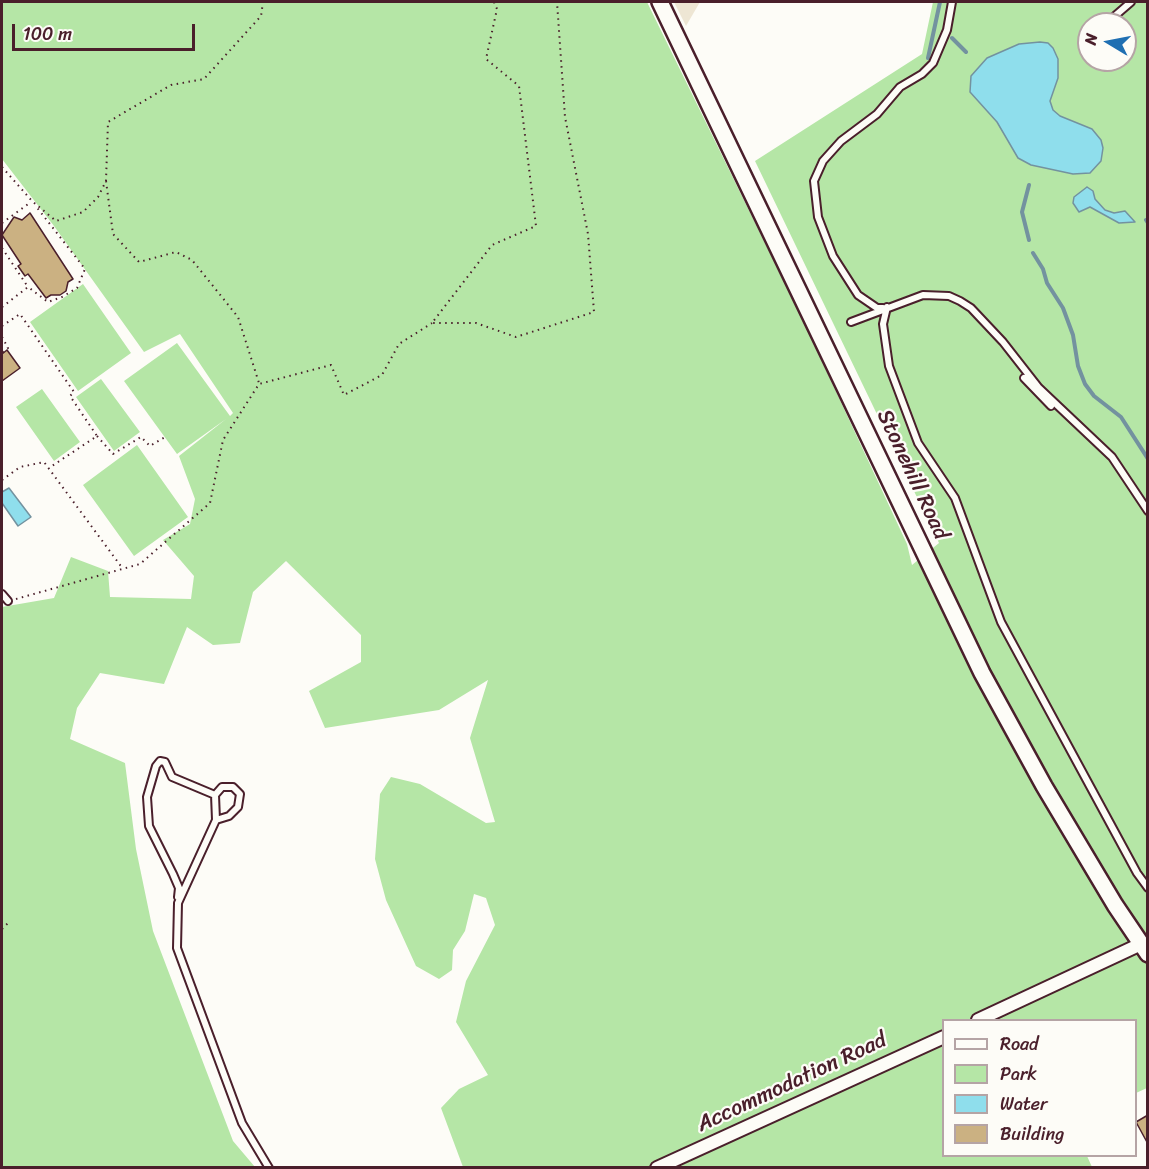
<!DOCTYPE html>
<style>
body{margin:0}
#map{position:relative;width:1149px;height:1169px;overflow:hidden;background:#fdfcf7;font-family:Sriracha,sans-serif}
canvas{display:block}
.frame{position:absolute;inset:0;border:3px solid #4a1f2b;pointer-events:none}
.legend{position:absolute;left:942px;top:1019px;width:195px;height:138px;box-sizing:border-box;background:#fdfcf7;border:2px solid #b5a4a5;margin:0;padding:8px 10px;list-style:none;font-size:18px;color:#4a1f2b}
.legend li{display:flex;align-items:center;gap:12px;height:30px}
.legend b{width:30px;border:2px solid #b5a4a5}
.north{position:absolute;left:1077px;top:12px;width:60px;height:60px;box-sizing:border-box;background:#fdfcf7;border:2px solid #b5a4a5;border-radius:50%;rotate:280deg;font-size:16px;font-weight:700;line-height:24px;text-align:center;color:#4a1f2b}
.north::after{content:'';display:block;margin:auto;width:21px;height:27px;background:#1f6fb2;clip-path:polygon(50% 0,100% 100%,50% 72%,0 100%)}
.scale{position:absolute;left:12px;top:24px;width:183px;height:27px;box-sizing:border-box;border:3px solid #4a1f2b;border-top:0;padding-left:8px;font-size:18px;line-height:21px;white-space:nowrap;color:#4a1f2b;-webkit-text-stroke:4px #fdfcf7;paint-order:stroke}
</style>
<div id="map">
<canvas width="1149" height="1169"></canvas>
<div class="frame"></div>
<ul class="legend">
<li><b style="height:8px;background:#fdfcf7"></b>Road</li>
<li><b style="height:16px;background:#b5e6a6"></b>Park</li>
<li><b style="height:16px;background:#8fdeec"></b>Water</li>
<li><b style="height:16px;background:#cbb182"></b>Building</li>
</ul>
<div class="north">N</div>
<div class="scale">100 m</div>
</div>
<script>
const context = document.querySelector('canvas').getContext('2d');
context.lineJoin = 'round';
function fill(path, color) {
  context.fillStyle = color;
  context.fill(path, 'evenodd');
}
function poly(rows) {
  const path = new Path2D();
  for (const r of rows) {
    path.moveTo(r[0], r[1]);
    for (let i = 2; i < r.length; i += 2) path.lineTo(r[i], r[i + 1]);
  }
  return path;
}
function trace(path, color, width, dash) {
  context.strokeStyle = color;
  context.lineWidth = width;
  context.lineCap = dash ? 'butt' : 'round';
  context.setLineDash(dash || []);
  context.stroke(path);
}
function drawText(font, color, halo, rows, align = 'center') {
  context.font = font + ' Sriracha,sans-serif';
  context.lineWidth = 4.5;
  context.setLineDash([]);
  context.textBaseline = 'middle';
  context.strokeStyle = halo;
  context.fillStyle = color;
  for (const [text, x, y, turn = 0] of rows) {
    context.save();
    context.translate(x, y);
    context.rotate((+turn || 0) * Math.PI / 180);
    context.textAlign = isNaN(turn) ? turn : align;
    if (halo) context.strokeText(text, 0, 0);
    context.fillText(text, 0, 0);
    context.restore();
  }
}
fill(poly([
 [674,2,700,2,686,26]
]), '#eee6d4');
fill(poly([
 [2,2,647,2,805,325,907,544,912,565,939,543,755,161,922,54,933,2,1147,2,1147,1088,1136,1093,1136,1020,944,1020,944,1156,1087,1156,1092,1167,463,1167,441,1108,459,1089,488,1075,456,1022,466,981,495,925,486,898,474,894,465,931,453,950,452,970,439,979,416,966,386,900,375,859,380,794,391,777,420,784,486,823,495,822,470,738,488,680,439,710,325,728,309,691,361,662,361,635,286,561,253,592,240,643,213,645,187,627,164,684,100,673,77,708,70,739,125,763,136,849,153,931,233,1141,255,1167,2,1167,2,607,54,598,71,557,108,571,110,597,191,599,194,576,163,540,190,524,195,499,179,456,226,419,177,454,124,381,177,343,230,416,233,413,180,334,144,352,54,226,2,159],
 [1089,24,1125,24,1125,60,1089,60],
 [83,284,131,353,78,391,30,322],
 [101,379,140,432,114,451,76,397],
 [42,389,80,442,54,461,16,407],
 [137,445,188,517,134,556,83,485]
]), '#b5e6a6');
const water = poly([
 [1040,42,1048,43,1053,48,1058,59,1058,78,1050,101,1053,110,1060,116,1092,129,1101,140,1103,148,1101,161,1090,173,1073,174,1031,165,1018,158,997,122,970,92,971,76,987,58,1019,44,1040,42],
 [1087,187,1093,191,1095,199,1105,210,1114,213,1125,211,1135,222,1119,223,1090,207,1079,212,1073,203,1074,197,1087,187],
 [9,488,31,517,18,526,2,503,2,492,9,488]
]);
fill(water, '#8fdeec');
trace(water, '#73929f', 1.5);
trace(poly([
 [952,38,966,52],
 [928,58,940,2],
 [1146,220,1148,223],
 [1029,240,1022,212,1029,185],
 [1033,253,1043,269,1047,283,1063,308,1073,335,1078,366,1085,384,1094,396,1121,417,1148,459]
]), '#73929f', 4);
const building = poly([
 [30,213,73,279,68,282,66,291,60,295,51,295,46,298,28,274,25,276,18,266,21,264,2,235,14,217,22,220,30,213],
 [7,350,20,368,2,381,2,354,7,350],
 [1148,1115,1148,1144,1136,1122,1148,1115]
]);
fill(building, '#cbb182');
trace(building, '#4a1f2b', 1.5);
const service = poly([
 [1109,21,1131,2],
 [887,307,883,324,889,366,918,443,955,498,1001,622,1137,873,1148,888],
 [883,308,877,308,858,295,833,256,818,217,814,181,823,161,841,141,877,114,900,87,922,74,933,63,947,30,952,2],
 [851,322,923,295,949,296,960,301,971,308,1003,342,1039,388,1112,457,1148,511],
 [1024,378,1051,406],
 [2,594,8,601],
 [216,820,178,903,177,948,242,1123,269,1168],
 [178,897,179,888,173,874,149,826,147,797,156,766,160,761,165,762,172,777,215,795,222,787,233,787,240,794,238,807,229,816,216,820,215,795]
]);
const minor = poly([
 [978,1020,1141,944],
 [657,1168,944,1037]
]);
const tertiary = poly([
 [660,2,982,673,1044,786,1115,905,1148,954]
]);
trace(service, '#4a1f2b', 10);
trace(minor, '#4a1f2b', 16);
trace(tertiary, '#4a1f2b', 20);
trace(poly([
 [494,2,497,9,486,59,519,86,536,226,492,245,432,323,476,323,516,337,594,312,588,234,565,117,557,2],
 [2,167,32,201,56,221,83,212,98,197,106,181,108,122,171,85,204,79,261,16,263,2],
 [106,181,113,234,139,262,176,252,192,260,238,317,259,383],
 [2,223,31,202],
 [2,248,28,287],
 [2,307,28,287,48,302,62,297,77,288,85,269,35,205],
 [2,326,20,314,74,392,70,396,97,436,49,468],
 [2,337,8,348,2,353],
 [97,436,113,454,141,437,150,446,165,437],
 [2,480,20,467,44,462,123,569],
 [16,599,140,564,210,503,223,440,259,384,331,365,344,395,382,375,399,344,432,323],
 [2,929,8,923]
]), '#4a1f2b', 2, [1.5, 4.5]);
trace(service, '#fdfcf7', 6);
trace(minor, '#fdfcf7', 12);
trace(tertiary, '#fdfcf7', 15);
drawText('22px', '#4a1f2b', '#fdfcf7', [
 ["Stonehill Road",912,475,65],
 ["Accommodation Road",792,1083,-25]
]);
</script>
